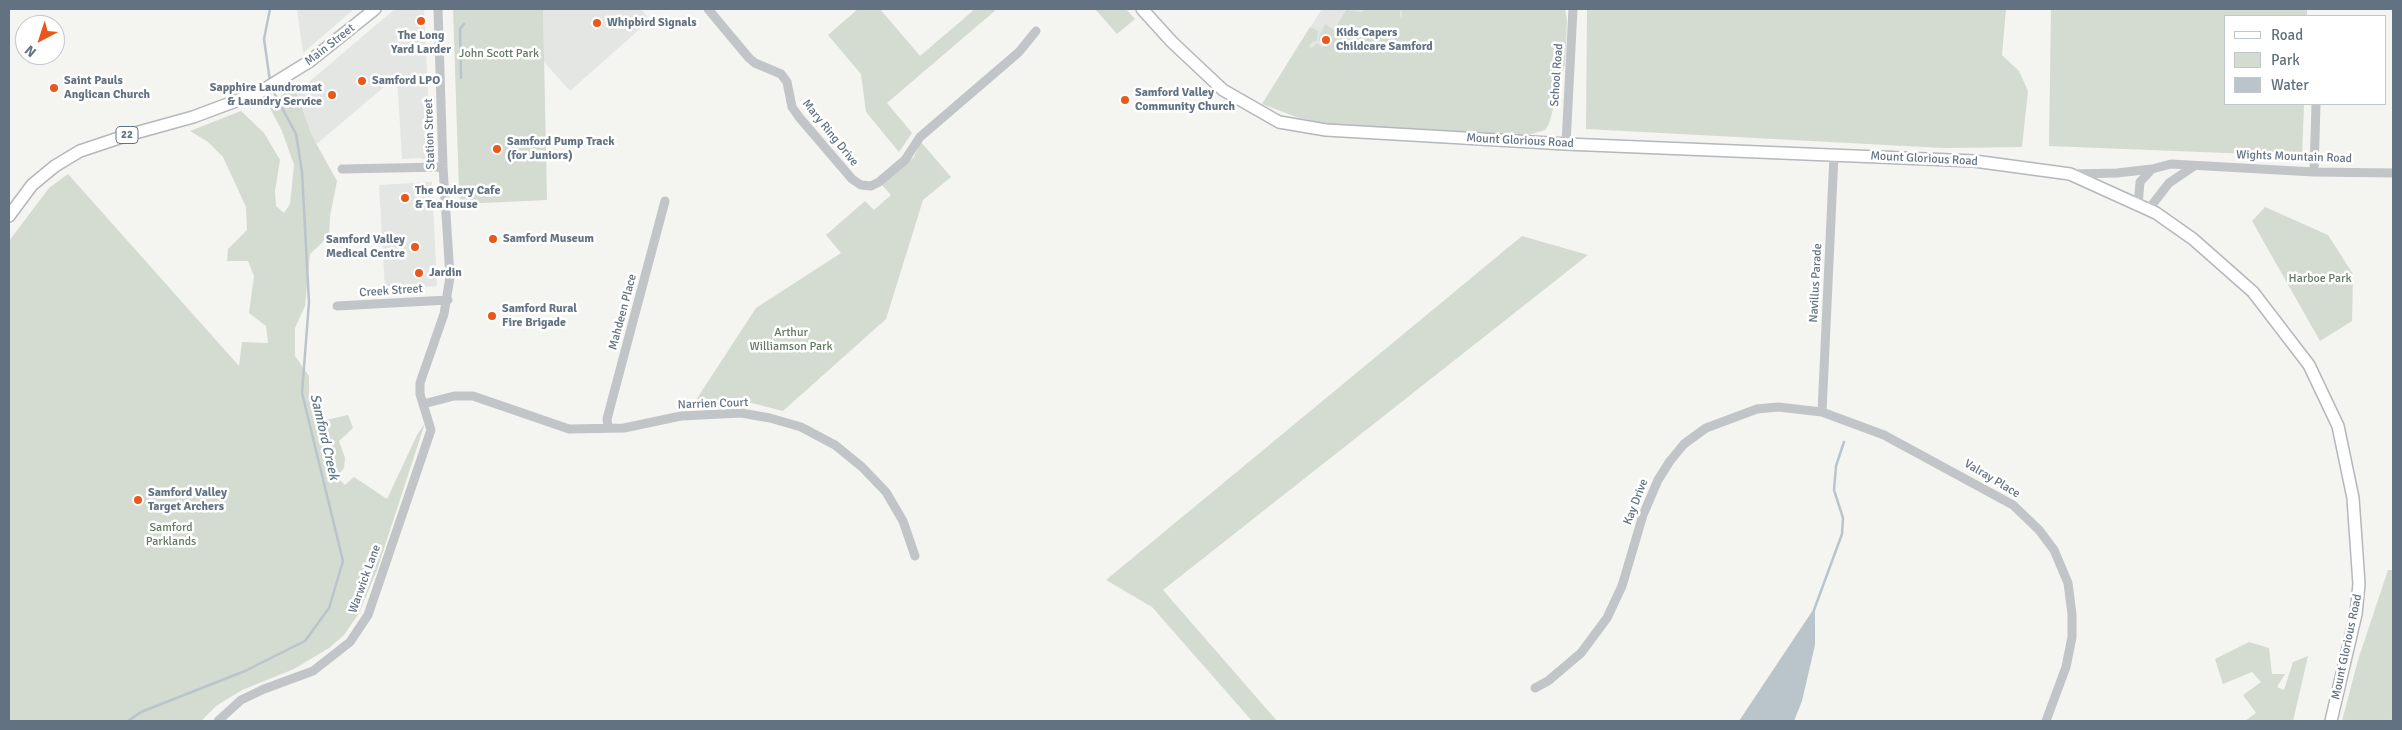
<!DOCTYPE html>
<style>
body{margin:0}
#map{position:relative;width:2402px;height:730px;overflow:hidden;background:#f4f4f0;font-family:Signika,sans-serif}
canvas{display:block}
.frame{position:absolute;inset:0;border:10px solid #627282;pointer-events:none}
.legend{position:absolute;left:2224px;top:15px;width:162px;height:90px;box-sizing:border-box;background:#fff;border:1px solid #c0c7cd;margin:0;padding:6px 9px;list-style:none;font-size:15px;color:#627282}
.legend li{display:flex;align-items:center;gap:10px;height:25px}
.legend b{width:25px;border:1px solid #c0c7cd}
.north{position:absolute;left:15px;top:15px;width:50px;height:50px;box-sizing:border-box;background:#fff;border:1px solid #c0c7cd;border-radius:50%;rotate:220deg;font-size:14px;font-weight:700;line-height:20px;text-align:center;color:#627282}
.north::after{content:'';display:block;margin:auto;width:18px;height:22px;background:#e9581b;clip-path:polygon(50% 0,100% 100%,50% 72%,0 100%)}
</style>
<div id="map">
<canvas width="2402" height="730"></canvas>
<div class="frame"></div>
<ul class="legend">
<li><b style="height:6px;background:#fff"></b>Road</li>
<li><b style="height:14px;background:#d4dbd1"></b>Park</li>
<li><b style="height:14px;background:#bac5cb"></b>Water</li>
</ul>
<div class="north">N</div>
</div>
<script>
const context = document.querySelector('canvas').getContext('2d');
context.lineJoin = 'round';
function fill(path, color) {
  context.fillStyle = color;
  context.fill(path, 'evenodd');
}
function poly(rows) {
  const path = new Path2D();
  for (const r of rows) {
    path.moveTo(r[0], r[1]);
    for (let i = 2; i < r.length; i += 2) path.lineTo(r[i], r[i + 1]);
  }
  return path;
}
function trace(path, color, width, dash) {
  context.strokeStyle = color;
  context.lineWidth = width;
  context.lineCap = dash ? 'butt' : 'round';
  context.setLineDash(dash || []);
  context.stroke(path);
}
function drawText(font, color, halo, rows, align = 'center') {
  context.font = font + ' Signika,sans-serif';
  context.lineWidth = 5;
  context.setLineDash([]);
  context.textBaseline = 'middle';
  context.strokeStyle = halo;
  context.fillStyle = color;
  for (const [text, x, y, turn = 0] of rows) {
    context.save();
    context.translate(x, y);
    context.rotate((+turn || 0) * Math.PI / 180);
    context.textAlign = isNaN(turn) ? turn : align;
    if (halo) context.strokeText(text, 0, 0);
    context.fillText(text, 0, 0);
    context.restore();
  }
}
fill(poly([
 [297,9,354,9,303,53],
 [395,9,424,9,431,157,426,160,420,158,402,159,397,76,312,148,284,103],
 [543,9,641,9,650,20,570,91,544,62],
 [1322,9,1418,9,1311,58,1294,53],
 [432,182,437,286,385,289,379,185]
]), '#e4e6e3');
fill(poly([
 [453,9,543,9,547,200,461,204,459,189],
 [858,9,880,9,920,56,975,9,997,9,887,103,912,133,899,152,866,112,861,74,828,35],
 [1095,9,1126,9,1135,19,1117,34],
 [1365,9,1400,9,1400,17,1402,16,1401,9,1565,9,1567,21,1565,64,1549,124,1545,130,1528,135,1475,136,1358,130,1299,118,1262,104,1310,27,1318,31,1317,41,1312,42,1309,47,1312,48,1317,43,1322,47,1326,46,1326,43,1320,42,1319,37,1325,24,1334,30,1346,10,1362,12],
 [1587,9,2006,9,2002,55,2019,71,2028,91,2022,147,1943,148,1586,129],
 [2051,9,2307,9,2307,16,2226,16,2226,104,2304,104,2302,156,2049,146],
 [293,84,312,136,337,181,330,216,329,236,310,254,305,306,295,328,295,356,309,376,309,397,326,420,348,415,353,428,339,441,345,458,344,468,337,477,345,485,354,477,387,499,417,435,425,423,377,570,359,613,344,635,329,648,294,669,242,690,216,706,201,721,9,721,9,241,49,188,68,174,239,366,242,342,268,343,266,326,249,313,254,276,248,261,227,261,228,249,247,230,246,207,223,157,208,142,190,131,241,111,264,133,280,160,275,191,276,206,284,213,290,204,294,165,282,131,270,108],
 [921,142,951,177,923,200,886,319,783,411,744,401,694,403,756,308,841,253,826,235,865,201,874,210,891,195,882,185,914,157],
 [2265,207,2328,235,2353,274,2352,321,2320,341,2252,221],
 [1522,236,1588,255,1163,590,1277,721,1252,721,1152,607,1106,580],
 [2388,570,2393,570,2393,719,2389,721,2342,721,2358,660],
 [2249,642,2269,648,2272,674,2285,674,2277,687,2284,690,2293,662,2308,656,2293,721,2245,721,2256,713,2243,695,2261,682,2252,672,2223,684,2215,659]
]), '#d4dbd1');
fill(poly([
 [1815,607,1815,645,1802,701,1794,721,1739,721]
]), '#bac5cb');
trace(poly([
 [461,78,460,29,464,24],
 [270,81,264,39,270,9],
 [1814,610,1842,534,1843,518,1834,490,1836,466,1844,442],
 [128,721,141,712,245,671,305,641,329,608,343,561,302,393,309,302,302,172,296,134,272,89]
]), '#bac5cb', 2.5);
const major = poly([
 [1142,9,1172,42,1223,90,1279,122,1326,130,1566,144,1974,161,2070,174,2156,213,2193,239,2253,292,2309,365,2338,426,2353,498,2359,584,2356,614,2331,721],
 [9,216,32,185,55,166,80,151,128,135,193,117,260,92,310,61,375,9]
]);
trace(major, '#b4b8bc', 14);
trace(poly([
 [708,9,749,58,755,63,781,74,787,82,792,107,799,117,852,179,861,185,871,186,879,182,905,160,920,137,1019,52,1036,31],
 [1566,144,1573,9],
 [342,169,443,167],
 [2314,172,2316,104],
 [2073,174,2117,173,2152,169],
 [2138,205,2140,182,2152,169,2171,164,2314,172,2393,173],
 [2148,210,2169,183,2194,166],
 [337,306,448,300],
 [423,404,454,396,473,396,569,429,624,428,681,416,741,413,770,418,801,427,835,445,862,467,886,492,903,521,915,556],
 [1822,412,1834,155],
 [608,428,607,419,665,201],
 [1535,688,1548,681,1581,653,1607,618,1622,586,1643,515,1658,480,1670,461,1684,444,1706,428,1757,409,1778,407,1822,412,1884,435,2013,505,2039,530,2054,550,2068,583,2072,614,2072,637,2066,667,2046,721],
 [218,721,241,700,264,689,313,671,350,642,368,615,431,430,420,394,420,383,444,314,450,277,443,167,438,9]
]), '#c1c5c8', 9);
trace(major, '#fff', 11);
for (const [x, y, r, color] of [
 [421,21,5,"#e9581b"],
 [597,23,5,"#e9581b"],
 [1326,40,5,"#e9581b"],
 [362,81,5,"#e9581b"],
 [54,88,5,"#e9581b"],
 [332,95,5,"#e9581b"],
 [1125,100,5,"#e9581b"],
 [497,149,5,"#e9581b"],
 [405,198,5,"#e9581b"],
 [493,239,5,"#e9581b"],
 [415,247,5,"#e9581b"],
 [419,273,5,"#e9581b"],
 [492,316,5,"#e9581b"],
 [138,500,5,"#e9581b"]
]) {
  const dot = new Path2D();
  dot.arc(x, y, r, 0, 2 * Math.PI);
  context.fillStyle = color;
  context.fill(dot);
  trace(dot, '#fff', 2);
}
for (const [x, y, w] of [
 [127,135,22]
]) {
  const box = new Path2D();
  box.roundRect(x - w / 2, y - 8.5, w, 17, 4);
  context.fillStyle = '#fff';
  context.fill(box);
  trace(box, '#627282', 1);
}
drawText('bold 11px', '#627282', null, [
 ["22",127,135]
]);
drawText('bold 12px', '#627282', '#fff', [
 ["Whipbird Signals",607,23],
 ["Kids Capers",1336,33],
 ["Childcare Samford",1336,47],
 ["The Long",421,36,"center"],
 ["Yard Larder",421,50,"center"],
 ["Saint Pauls",64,81],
 ["Anglican Church",64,95],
 ["Samford LPO",372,81],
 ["Sapphire Laundromat",322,88,"right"],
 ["& Laundry Service",322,102,"right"],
 ["Samford Valley",1135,93],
 ["Community Church",1135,107],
 ["Samford Pump Track",507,142],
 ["(for Juniors)",507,156],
 ["The Owlery Cafe",415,191],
 ["& Tea House",415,205],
 ["Samford Museum",503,239],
 ["Samford Valley",405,240,"right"],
 ["Medical Centre",405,254,"right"],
 ["Jardin",429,273],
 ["Samford Rural",502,309],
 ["Fire Brigade",502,323],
 ["Samford Valley",148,493],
 ["Target Archers",148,507]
], 'left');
drawText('12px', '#627282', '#fff', [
 ["Main Street",330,45,-38],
 ["School Road",1557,75,-86],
 ["Mary Ring Drive",830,133,51],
 ["Station Street",430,134,-92],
 ["Mount Glorious Road",1520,141,3],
 ["Wights Mountain Road",2294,157,2],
 ["Mount Glorious Road",1924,159,3],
 ["Navillus Parade",1816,283,-87],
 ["Creek Street",391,291,-4],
 ["Mahdeen Place",623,312,-75],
 ["Narrien Court",713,404,-2],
 ["Valray Place",1992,479,31],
 ["Kay Drive",1636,502,-69],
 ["Warwick Lane",365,579,-70],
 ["Mount Glorious Road",2347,647,-78]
]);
drawText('12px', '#647961', '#fff', [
 ["John Scott Park",499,54],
 ["Harboe Park",2320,279],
 ["Arthur",791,333],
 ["Williamson Park",791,347],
 ["Samford",171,528],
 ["Parklands",171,542]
]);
drawText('italic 14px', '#627a87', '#fff', [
 ["Samford Creek",324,437,77]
]);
</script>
